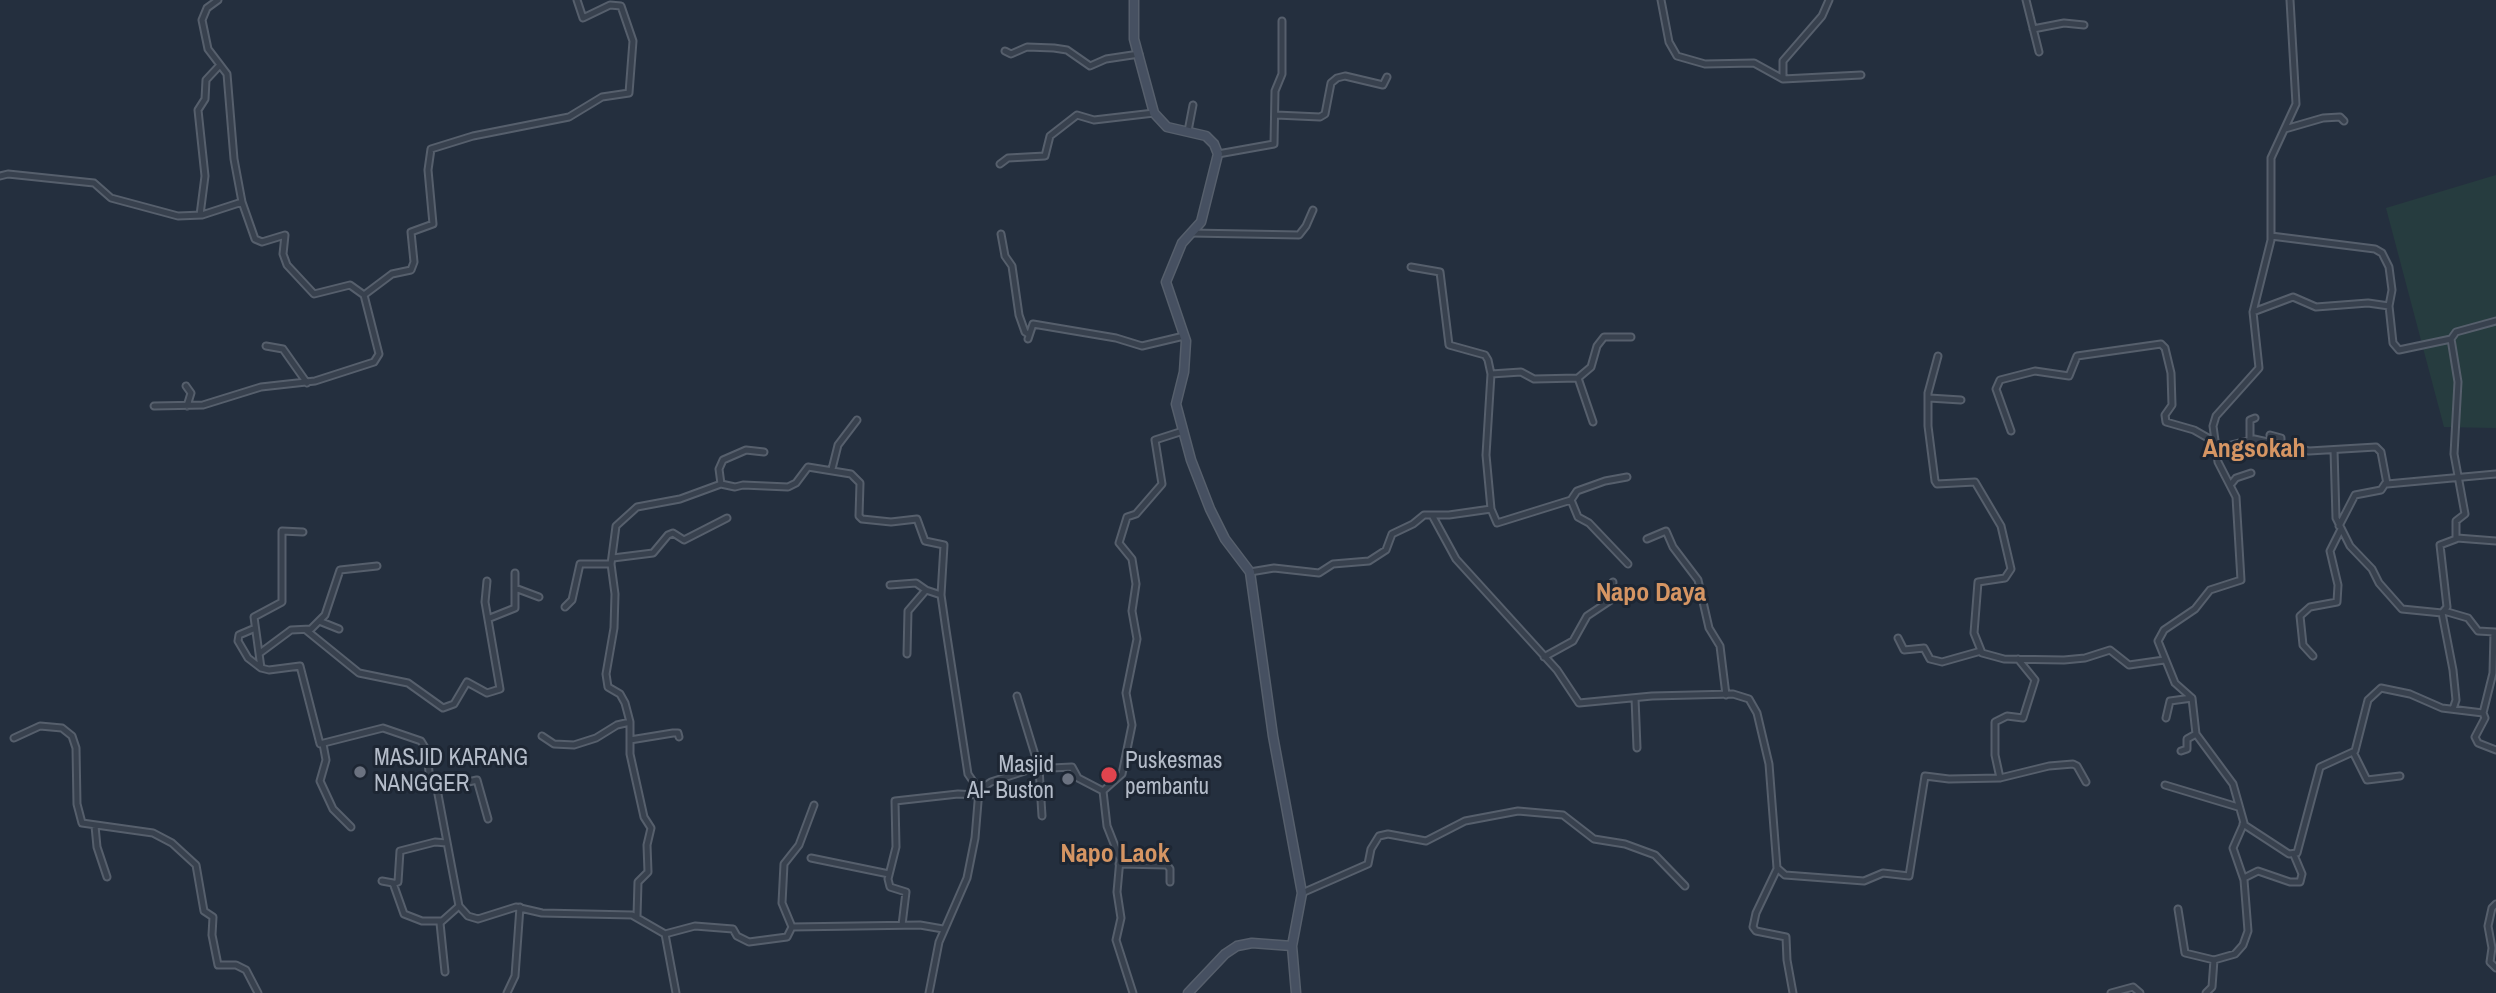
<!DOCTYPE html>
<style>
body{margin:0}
canvas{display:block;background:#242f3e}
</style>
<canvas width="2496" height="993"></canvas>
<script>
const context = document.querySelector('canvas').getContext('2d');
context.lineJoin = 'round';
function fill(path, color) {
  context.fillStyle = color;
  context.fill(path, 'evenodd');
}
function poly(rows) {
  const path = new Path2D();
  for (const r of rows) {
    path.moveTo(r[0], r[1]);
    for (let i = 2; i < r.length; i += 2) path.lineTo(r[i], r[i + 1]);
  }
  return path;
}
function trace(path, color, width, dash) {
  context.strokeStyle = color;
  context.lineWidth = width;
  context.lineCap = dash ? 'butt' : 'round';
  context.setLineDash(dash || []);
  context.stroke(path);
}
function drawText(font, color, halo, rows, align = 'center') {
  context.font = font + ' "Archivo Narrow",sans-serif';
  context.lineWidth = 6;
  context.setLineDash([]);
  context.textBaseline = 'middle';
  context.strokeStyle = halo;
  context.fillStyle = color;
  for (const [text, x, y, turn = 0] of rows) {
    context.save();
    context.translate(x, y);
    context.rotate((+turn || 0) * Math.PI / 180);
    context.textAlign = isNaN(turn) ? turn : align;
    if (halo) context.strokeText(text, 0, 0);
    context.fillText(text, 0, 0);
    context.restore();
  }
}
fill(poly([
 [2496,175,2496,428,2444,427,2386,208]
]), '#263c3f');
const street = poly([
 [218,0,207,8,202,20,208,49,227,74,234,159,242,202],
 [1661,0,1669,42,1677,56,1705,64,1754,63,1783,79],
 [1829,0,1822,16,1783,61,1783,79,1861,75],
 [2026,0,2039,52],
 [2033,29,2064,23,2084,25],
 [1005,51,1011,54,1027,47,1054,48,1067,50,1090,66,1106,59,1139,54],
 [1276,115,1320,117,1325,114,1331,83,1337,78,1345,76,1383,85,1387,77],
 [2285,129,2323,118,2340,117,2344,121],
 [1188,131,1193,105],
 [1218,154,1274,144,1275,91,1282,74,1282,21],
 [1000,164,1008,158,1045,156,1050,136,1077,115,1094,120,1154,113],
 [0,176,8,174,94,183,111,198,178,216,202,215,242,202,255,239,262,242,285,235,283,254,287,265,314,294,350,285,364,295],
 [200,215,205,176,198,110,205,99,206,80,219,66],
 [1191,233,1299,235,1306,226,1313,210],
 [1001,234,1005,256,1012,266,1019,315,1025,332,1028,334],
 [2271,236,2375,249,2382,253,2389,267,2392,290,2389,306],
 [1411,267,1440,272,1449,345,1485,355,1488,360,1491,374,1486,455,1491,509],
 [2253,312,2293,297,2316,307,2368,303,2389,306,2393,343,2399,350,2451,339,2456,332,2496,321],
 [1028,339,1033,324,1116,338,1142,346,1184,336],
 [266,346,283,349,307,383],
 [1938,356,1928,393,1928,426,1935,481,1937,484,1975,482,2001,526,2011,569,2005,578,1978,582,1974,633,1982,653,2004,659,2064,660,2085,658,2110,650,2129,665,2164,660],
 [1491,374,1521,372,1534,379,1578,378,1591,367,1597,346,1604,337,1631,337],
 [1578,378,1593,422],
 [186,386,191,393,187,406],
 [1929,398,1961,400],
 [154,406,203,405,261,387,315,381,374,362,379,354,364,295,392,274,411,270,414,262,411,232,433,224,428,170,431,149,473,136,569,117,602,97,629,93,633,41,621,6,610,5,583,18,577,0],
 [2011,431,1996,389,2000,380,2035,371,2069,376,2077,356,2161,344,2165,348,2171,373,2172,405,2165,415,2166,422,2194,430,2215,442],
 [2270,435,2281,438,2281,447],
 [2250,439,2250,420,2255,418],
 [2216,449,2254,439,2309,451,2376,447,2381,452,2387,484,2496,474],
 [2334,450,2336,518,2350,546,2372,569,2379,583,2402,609,2442,613,2453,670,2456,700,2453,709],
 [832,469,838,445,857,420],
 [2232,483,2236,478,2251,473],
 [721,484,735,487,743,485,788,487,796,483,808,467,851,474,860,483,859,516,862,519,891,522,917,519,925,541,944,545,941,595,946,630,968,774,979,790],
 [1571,500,1577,491,1605,481,1627,477],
 [1432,515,1456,559,1557,670,1579,703,1652,696,1733,694,1749,699,1757,713,1769,764,1777,868,1785,875,1864,881,1883,873,1909,876,1925,776,1949,779,2000,778,2049,766,2073,764,2077,766,2086,782],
 [2339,526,2355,495,2381,490,2385,484],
 [303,532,282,531,282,602,254,617,261,668,269,670,300,666,320,744,383,728,421,741,427,751,429,772,437,789,459,906,468,916,478,919,516,907,542,913,632,915,665,934,695,926,733,929,737,936,749,942,787,937,792,927,782,903,784,864,799,845,814,805],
 [2457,538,2496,541],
 [1647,539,1666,531,1673,547,1698,580,1709,628,1720,646,1726,695],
 [613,558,653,553,668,535,673,533,684,540,727,518],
 [1250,572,1274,568,1319,573,1333,564,1369,561,1386,550,1392,534,1413,524,1424,515,1449,515,1491,509,1497,523,1571,500,1578,517,1589,523,1628,564],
 [890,585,916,583,926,590,941,595],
 [515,588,539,597],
 [565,607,572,600,580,564,611,564],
 [2444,611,2468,618,2478,631,2495,632],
 [2442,613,2447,607,2440,545,2456,539,2456,521,2465,514,2454,454,2458,382,2451,339],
 [490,618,515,608,515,573],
 [319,621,339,629],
 [253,629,239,635,238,641,248,658,261,668],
 [306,630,359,673,408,683,443,708,454,704,467,682,487,693,500,689,485,602,487,581],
 [1898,638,1904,650,1924,648,1930,659,1942,662,1981,651],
 [260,653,291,630,311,629,325,615,340,570,377,566],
 [907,654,908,611,926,590],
 [2313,656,2303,645,2300,616,2310,607,2337,602,2338,585,2330,551,2341,529],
 [1544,657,1573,641,1587,616,1611,600,1613,582],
 [1017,696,1039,768,1042,816],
 [1635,698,1637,748],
 [2483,713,2493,673,2494,632],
 [2166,718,2170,701,2192,698],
 [542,736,554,744,574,745,596,738,617,725,630,722],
 [14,738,40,726,62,728,72,736,76,748,77,804,82,823,153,833,172,843,196,865,204,911,213,917,212,935,218,965,236,965,246,970,258,993],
 [630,740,673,733,678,733,679,737],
 [323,744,326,760,320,781,333,809,351,827],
 [2181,751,2187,749,2187,739,2196,734],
 [2353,752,2367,780,2400,776],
 [2000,778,1995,755,1995,722,2007,716,2023,718,2035,680,2018,659],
 [2165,785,2238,807],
 [437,789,477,780,488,819],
 [1103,791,1122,774,1132,725,1126,693,1137,639,1132,611,1136,584,1132,559,1119,543,1127,517,1136,514,1162,484,1155,440,1183,431],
 [2243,824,2289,854,2297,853,2320,767,2355,751,2368,700,2381,688,2410,694,2442,708,2483,713,2485,718,2475,737,2478,743,2496,750],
 [95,826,97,847,107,877],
 [811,858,889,874],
 [1119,864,1167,865,1170,869,1170,882],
 [1777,869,1756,913,1753,927,1756,931,1786,937,1787,960,1793,993],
 [2244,878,2258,871,2290,882,2300,882,2302,874,2294,855],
 [382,881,393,883,404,914,422,921,441,921],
 [393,884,398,882,400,851,435,842,447,843],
 [1302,893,1368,864,1371,849,1379,836,1388,834,1426,841,1465,821,1518,811,1563,815,1594,839,1625,844,1655,855,1685,886],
 [2496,904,2492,908,2488,926,2492,948,2490,962,2496,968],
 [2178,909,2185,953,2214,960],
 [637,916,638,882,648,872,647,845,651,828,644,817,630,754,630,722,625,703,620,694,608,687,606,674,614,628,615,594,611,564,616,526,637,507,680,499,721,484,719,469,723,460,746,450,764,452],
 [902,925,906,892,890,887,888,879,896,847,895,801,958,794,978,795],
 [792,927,920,925,943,929],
 [665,934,676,993],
 [445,972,440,923,459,906],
 [507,993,515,976,520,907],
 [929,993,939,942,967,878,975,838,979,790,991,782,1031,769,1072,767,1078,778,1103,791,1107,826,1120,859,1117,892,1121,918,1116,940,1133,993],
 [2111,993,2133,987,2140,993],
 [2206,993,2212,987,2214,960,2235,954,2243,945,2248,931,2244,880,2233,848,2244,823,2233,784,2196,734,2192,698,2175,683,2158,641,2164,630,2195,609,2210,590,2241,580,2236,497,2218,462,2213,426,2216,416,2259,368,2253,312,2271,240,2271,158,2296,104,2290,0]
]);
const secondary = poly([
 [1134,0,1134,39,1154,113,1167,127,1206,136,1214,144,1218,154,1201,222,1182,243,1166,282,1186,341,1184,372,1176,404,1191,460,1210,509,1225,539,1250,572,1273,736,1302,893,1292,946,1296,993],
 [1188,993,1225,954,1237,946,1252,943,1292,946]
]);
trace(street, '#565f6c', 9);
trace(secondary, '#565f6c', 11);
trace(street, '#38414e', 5);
trace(secondary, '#465061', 8);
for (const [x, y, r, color] of [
 [360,772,7,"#6b7280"],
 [1109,775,9,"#e0444e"],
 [1068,779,7,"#6b7280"]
]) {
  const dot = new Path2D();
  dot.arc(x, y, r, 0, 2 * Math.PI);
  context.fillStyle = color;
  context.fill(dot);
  trace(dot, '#1d2633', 2.5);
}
drawText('23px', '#b4bcc9', '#1d2633', [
 ["MASJID KARANG",374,759],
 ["NANGGER",374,785],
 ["Puskesmas",1125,762],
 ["pembantu",1125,788],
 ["Masjid",1054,766,"right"],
 ["Al- Buston",1054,792,"right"]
], 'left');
drawText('bold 26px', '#d59563', '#1d2633', [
 ["Angsokah",2254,450],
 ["Napo Daya",1651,594],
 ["Napo Laok",1115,855]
]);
</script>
